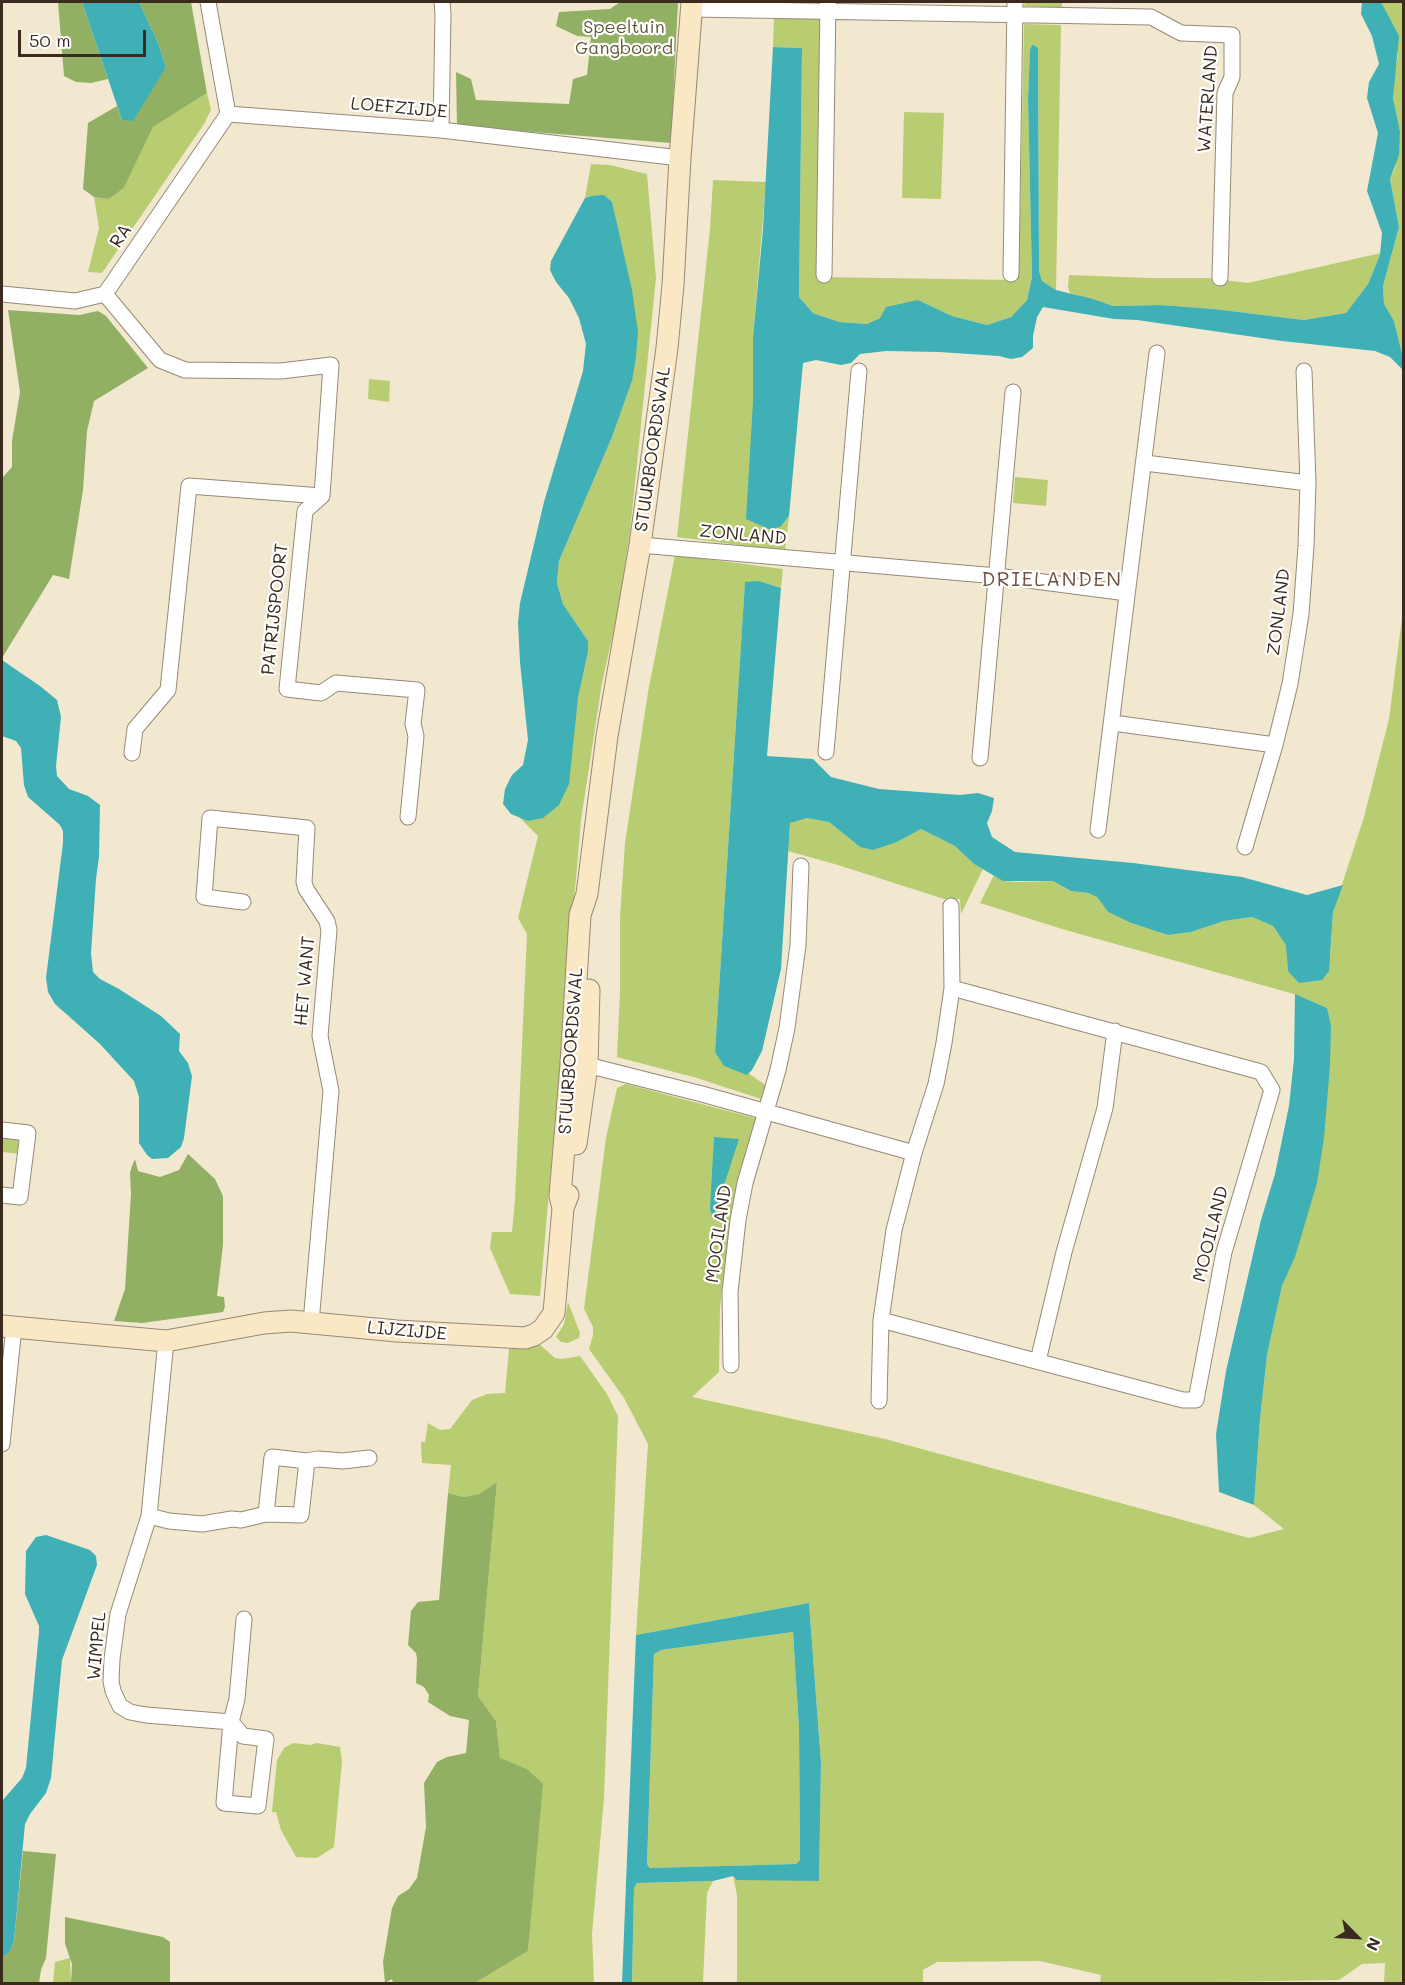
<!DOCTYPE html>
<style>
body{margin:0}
#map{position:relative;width:1405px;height:1985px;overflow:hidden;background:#f2e8d0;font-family:Mali,sans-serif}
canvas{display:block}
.frame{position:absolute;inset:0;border:3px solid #3b2a1e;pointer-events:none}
.north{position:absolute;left:1327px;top:1907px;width:60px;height:60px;-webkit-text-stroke:4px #fff;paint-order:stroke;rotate:114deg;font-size:16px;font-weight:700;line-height:24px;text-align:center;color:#3b2a1e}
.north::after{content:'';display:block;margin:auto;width:21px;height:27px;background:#3b2a1e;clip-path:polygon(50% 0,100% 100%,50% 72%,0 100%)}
.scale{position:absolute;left:18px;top:30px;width:128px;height:27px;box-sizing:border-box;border:3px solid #3b2a1e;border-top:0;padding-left:8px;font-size:18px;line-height:21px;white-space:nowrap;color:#3b2a1e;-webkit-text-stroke:4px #fff;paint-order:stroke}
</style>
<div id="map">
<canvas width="1405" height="1985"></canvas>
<div class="frame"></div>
<div class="north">N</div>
<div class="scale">50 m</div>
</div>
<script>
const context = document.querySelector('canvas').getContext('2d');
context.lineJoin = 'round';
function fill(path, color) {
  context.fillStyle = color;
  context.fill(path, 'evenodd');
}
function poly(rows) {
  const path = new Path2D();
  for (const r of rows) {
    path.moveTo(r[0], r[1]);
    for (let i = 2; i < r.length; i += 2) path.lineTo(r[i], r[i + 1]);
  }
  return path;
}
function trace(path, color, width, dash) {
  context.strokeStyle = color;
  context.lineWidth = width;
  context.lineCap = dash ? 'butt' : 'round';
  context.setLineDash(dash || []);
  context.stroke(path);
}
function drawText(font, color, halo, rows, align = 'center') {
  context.font = font + ' Mali,sans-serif';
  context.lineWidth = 4.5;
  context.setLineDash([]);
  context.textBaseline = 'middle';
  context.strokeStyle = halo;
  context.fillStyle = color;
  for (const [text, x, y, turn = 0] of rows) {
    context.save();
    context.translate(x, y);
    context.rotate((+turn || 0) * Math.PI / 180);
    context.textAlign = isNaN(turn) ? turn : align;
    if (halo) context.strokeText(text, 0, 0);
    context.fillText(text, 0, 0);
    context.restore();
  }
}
fill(poly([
 [1025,2,1062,2,1062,8,1024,6],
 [1381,2,1403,2,1403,358,1394,321,1384,304,1383,286,1399,227,1390,179,1395,168,1400,131,1393,98,1394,76,1398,55],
 [774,17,823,19,821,277,1013,280,1019,273,1024,24,1061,25,1056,290,1042,281,1039,271,1038,48,1034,45,1030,50,1028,98,1032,277,1027,300,1011,317,987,325,952,316,918,300,867,324,839,322,813,313,799,297,802,48,773,47],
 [207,93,211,110,204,124,102,273,88,272,99,228,94,197,109,199,124,188,153,127],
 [904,112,944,113,941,199,902,198],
 [591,164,610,165,647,174,656,278,630,532,618,611,602,683,581,820,540,1296,510,1294,490,1248,492,1232,512,1232,515,1200,527,934,518,918,538,836,519,817,529,821,578,698,588,652,588,641,563,604,557,583,559,561,612,437,632,381,617,229,612,202,591,196,585,198],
 [713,180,766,182,753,337,753,402,780,526,789,516,785,551,677,537,710,229],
 [1381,253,1368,284,1346,313,1304,320,1214,309,1161,305,1113,306,1070,293,1068,287,1069,275,1150,278,1207,278,1248,283],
 [369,379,390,381,389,402,368,399],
 [1015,477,1048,480,1046,506,1013,503],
 [675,555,783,569,781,588,759,581,745,583,715,1052,725,1066,748,1073,767,1086,764,1100,697,1078,617,1057,620,991,620,917,625,843,648,692],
 [1403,610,1403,1983,1384,1983,1385,1963,1362,1964,1339,1980,1100,1984,1101,1975,1040,1961,937,1962,923,1970,923,1983,737,1983,737,1895,733,1876,819,1881,821,1763,809,1603,636,1635,648,1444,624,1398,589,1349,593,1335,593,1327,584,1309,606,1138,617,1088,626,1084,758,1119,734,1201,720,1307,719,1372,692,1397,885,1439,1249,1538,1284,1529,1254,1505,1260,1419,1267,1355,1276,1314,1282,1286,1295,1256,1327,1008,1294,994,1062,929,980,903,994,875,1003,881,1018,882,1053,881,1071,891,1088,893,1097,897,1108,912,1131,923,1168,935,1191,932,1224,921,1252,917,1273,926,1287,945,1288,971,1330,959,1333,912,1364,817,1389,719],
 [807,817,829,822,860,847,897,842,921,829,955,846,974,864,983,869,961,914,960,899,944,899,838,865,788,851,790,823],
 [2,1138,23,1140,22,1154,2,1152],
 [568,1302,580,1333,579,1338,568,1343,561,1342,556,1337,564,1324],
 [538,1343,555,1358,562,1359,580,1356,607,1394,618,1416,604,1798,592,1934,594,1983,475,1983,528,1951,532,1898,527,1769,500,1759,496,1721,478,1696,497,1482,479,1494,464,1497,448,1493,451,1465,422,1463,421,1442,425,1442,428,1423,440,1430,450,1429,472,1400,487,1394,505,1393,509,1349],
 [793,1632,799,1728,800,1860,796,1864,651,1868,647,1864,654,1654,661,1650],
 [293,1743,310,1745,317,1743,340,1747,342,1762,334,1847,317,1858,296,1857,281,1830,276,1812,272,1812,277,1760,284,1748],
 [713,1881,707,1893,703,1983,632,1984,634,1888,637,1883],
 [70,1958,71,1983,53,1984,55,1962]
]), '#b8cd71');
fill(poly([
 [58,2,82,2,108,79,91,83,76,82,64,76],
 [139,2,191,2,207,93,153,127,124,188,109,199,94,197,83,189,88,123,117,106,122,120,166,67,158,43],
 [620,2,678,2,671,143,457,126,456,72,471,79,476,100,569,104,573,79,587,75,591,37,577,36,556,26,559,12,610,9],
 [8,310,79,315,98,311,106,316,148,368,94,401,87,431,83,490,69,579,53,575,2,658,2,478,12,467,12,441,20,392],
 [188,1154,215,1179,223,1196,223,1245,217,1296,224,1297,225,1307,223,1312,142,1323,114,1321,125,1289,131,1194,130,1173,132,1166,135,1159,138,1171,160,1177,179,1170],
 [497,1482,478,1696,496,1721,500,1758,527,1769,543,1784,528,1951,475,1983,393,1983,392,1979,385,1983,383,1962,392,1908,398,1896,409,1889,417,1878,426,1827,424,1783,437,1762,447,1757,466,1753,469,1720,450,1716,428,1702,429,1695,424,1687,416,1683,417,1659,416,1653,408,1645,411,1611,418,1602,439,1600,448,1493,464,1497,479,1494],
 [23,1851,56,1854,46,1958,41,1970,39,1983,2,1984,2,1958,10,1951,14,1941],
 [65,1917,163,1937,170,1942,170,1983,71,1982,72,1964,65,1944]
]), '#92b063');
fill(poly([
 [82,2,139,2,158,43,166,67,133,121,122,120],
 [1362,2,1381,2,1399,36,1393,98,1400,131,1399,155,1390,179,1399,227,1383,286,1384,304,1394,321,1403,358,1403,370,1390,357,1375,351,1282,341,1137,320,1114,319,1043,307,1037,317,1033,336,1033,348,1022,357,1011,359,999,356,939,352,886,351,860,354,851,363,841,365,816,360,803,363,789,516,780,527,769,529,746,519,753,402,753,337,763,229,773,47,802,48,799,297,813,313,839,322,867,324,880,318,886,307,918,300,952,316,987,325,1011,317,1027,300,1032,277,1028,98,1030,50,1032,45,1034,45,1038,48,1039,271,1042,281,1056,290,1093,299,1113,306,1161,305,1214,309,1304,320,1346,313,1368,284,1380,255,1382,233,1367,191,1378,133,1367,98,1369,82,1379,64,1372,36,1361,14],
 [604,195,612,202,632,290,638,332,636,357,632,381,612,437,559,561,557,583,563,604,588,641,588,652,578,698,569,784,559,805,543,818,528,821,511,814,503,804,505,789,512,775,523,765,528,740,520,662,518,623,520,603,544,502,583,371,586,344,579,318,569,298,556,282,550,270,551,261,585,198,591,196],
 [759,581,781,588,767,756,813,759,831,777,879,789,960,795,978,793,994,798,992,811,987,823,992,837,1015,852,1133,863,1242,877,1307,895,1343,885,1333,912,1329,971,1322,980,1299,983,1288,971,1286,945,1273,926,1252,917,1224,921,1191,932,1168,935,1131,923,1108,912,1097,897,1088,893,1071,891,1053,881,1003,881,974,864,955,846,921,829,897,842,873,850,860,847,829,822,807,818,790,823,781,969,762,1051,752,1070,747,1075,724,1066,715,1052,745,582],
 [2,660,40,686,57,700,61,717,56,766,57,776,69,789,88,796,100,805,99,857,96,879,91,953,93,972,100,979,119,989,161,1016,180,1034,179,1051,188,1063,192,1076,184,1138,181,1147,168,1158,152,1159,147,1155,139,1143,139,1097,134,1081,100,1044,55,1004,48,992,46,978,63,843,63,831,60,825,28,797,24,785,21,748,16,741,2,736],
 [1295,994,1327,1008,1331,1026,1330,1065,1324,1138,1317,1183,1295,1257,1282,1286,1267,1355,1260,1419,1254,1505,1219,1492,1216,1434,1226,1371,1261,1220,1275,1174,1289,1106,1294,1059],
 [714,1137,739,1139,713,1219,710,1209],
 [46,1535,90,1550,96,1556,97,1565,62,1660,51,1778,46,1793,30,1814,25,1824,14,1941,10,1951,2,1958,2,1801,22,1778,26,1768,39,1632,39,1626,25,1594,26,1551,36,1537],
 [809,1603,821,1763,819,1881,737,1880,733,1876,713,1881,637,1883,634,1888,632,1983,622,1983,636,1635],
 [793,1632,799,1728,800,1860,796,1864,650,1868,647,1864,654,1654,661,1650]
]), '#3fb0b6');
const street = poly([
 [208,2,228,114,441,130,680,158],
 [692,9,1151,17,1181,33,1232,35,1232,77,1225,93,1220,278],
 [441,130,443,14,442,2],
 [1011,274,1015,2],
 [824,275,828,2],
 [2,294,75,301,105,294,228,114],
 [105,294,160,360,185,370,281,371,331,365,322,496,305,511,287,689,321,693,336,683,417,690,413,724,416,736,408,817],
 [1145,463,1308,483],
 [640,545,997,576,1127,593],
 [1113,723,1275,745],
 [826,752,859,371],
 [132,753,135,729,168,690,189,486,322,496],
 [980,758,1013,392],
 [1098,830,1157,353],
 [1245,847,1275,745,1290,684,1301,614,1306,546,1308,483,1304,371],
 [243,902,204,897,210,818,307,828,304,882,306,889,327,921,329,930,320,1036,331,1091,311,1323],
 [587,1065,702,1094,914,1153],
 [2,1130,28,1133,20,1197,2,1195],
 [881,1320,1183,1400,1196,1400,1224,1252,1272,1090,1261,1072,952,988],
 [166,1341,149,1516,118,1614,112,1659,111,1681,113,1691,120,1706,130,1712,146,1715,231,1722,243,1736,266,1739,258,1806,224,1803,231,1722,237,1699,244,1619],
 [1038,1361,1064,1252,1105,1108,1115,1031],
 [731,1365,730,1292,738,1220,745,1183,778,1070,787,1028,798,945,801,866],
 [879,1401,881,1320,894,1230,914,1153,936,1084,944,1043,952,988,951,906],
 [2,1444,14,1327],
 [266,1514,272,1457,307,1461,318,1459,343,1461,369,1458],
 [149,1516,169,1521,202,1524,232,1519,241,1520,266,1514,301,1515,307,1461]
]);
const secondary = poly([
 [576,1144,587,1065,589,990],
 [563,1208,560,1196,571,1064,580,915,587,894,607,736,640,545,667,348,673,285,680,158,692,2],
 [2,1326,166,1341,264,1323,291,1321,397,1331,525,1338,534,1335,543,1329,554,1313,563,1208,568,1195]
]);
trace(street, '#968977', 17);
trace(secondary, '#968977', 23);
trace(street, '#fff', 15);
trace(secondary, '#fae7c3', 21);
drawText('18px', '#605b37', '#fff', [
 ["Speeltuin",624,27],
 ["Gangboord",624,48]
]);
drawText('18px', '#3b2a1e', '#fff', [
 ["WATERLAND",1208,99,-86],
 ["LOEFZIJDE",399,108,5],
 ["RA",121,236,-56],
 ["STUURBOORDSWAL",653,449,-82],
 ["ZONLAND",743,535,5],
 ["PATRIJSPOORT",275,609,-84],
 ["ZONLAND",1279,612,-83],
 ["HET WANT",305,981,-85],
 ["STUURBOORDSWAL",571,1051,-86],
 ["MOOILAND",719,1234,-82],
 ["MOOILAND",1211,1234,-76],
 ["LIJZIJDE",407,1331,5],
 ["WIMPEL",97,1646,-85]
]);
context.letterSpacing = '1.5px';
drawText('20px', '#724f3e', '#fff', [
 ["DRIELANDEN",1052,580]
]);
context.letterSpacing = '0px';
</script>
